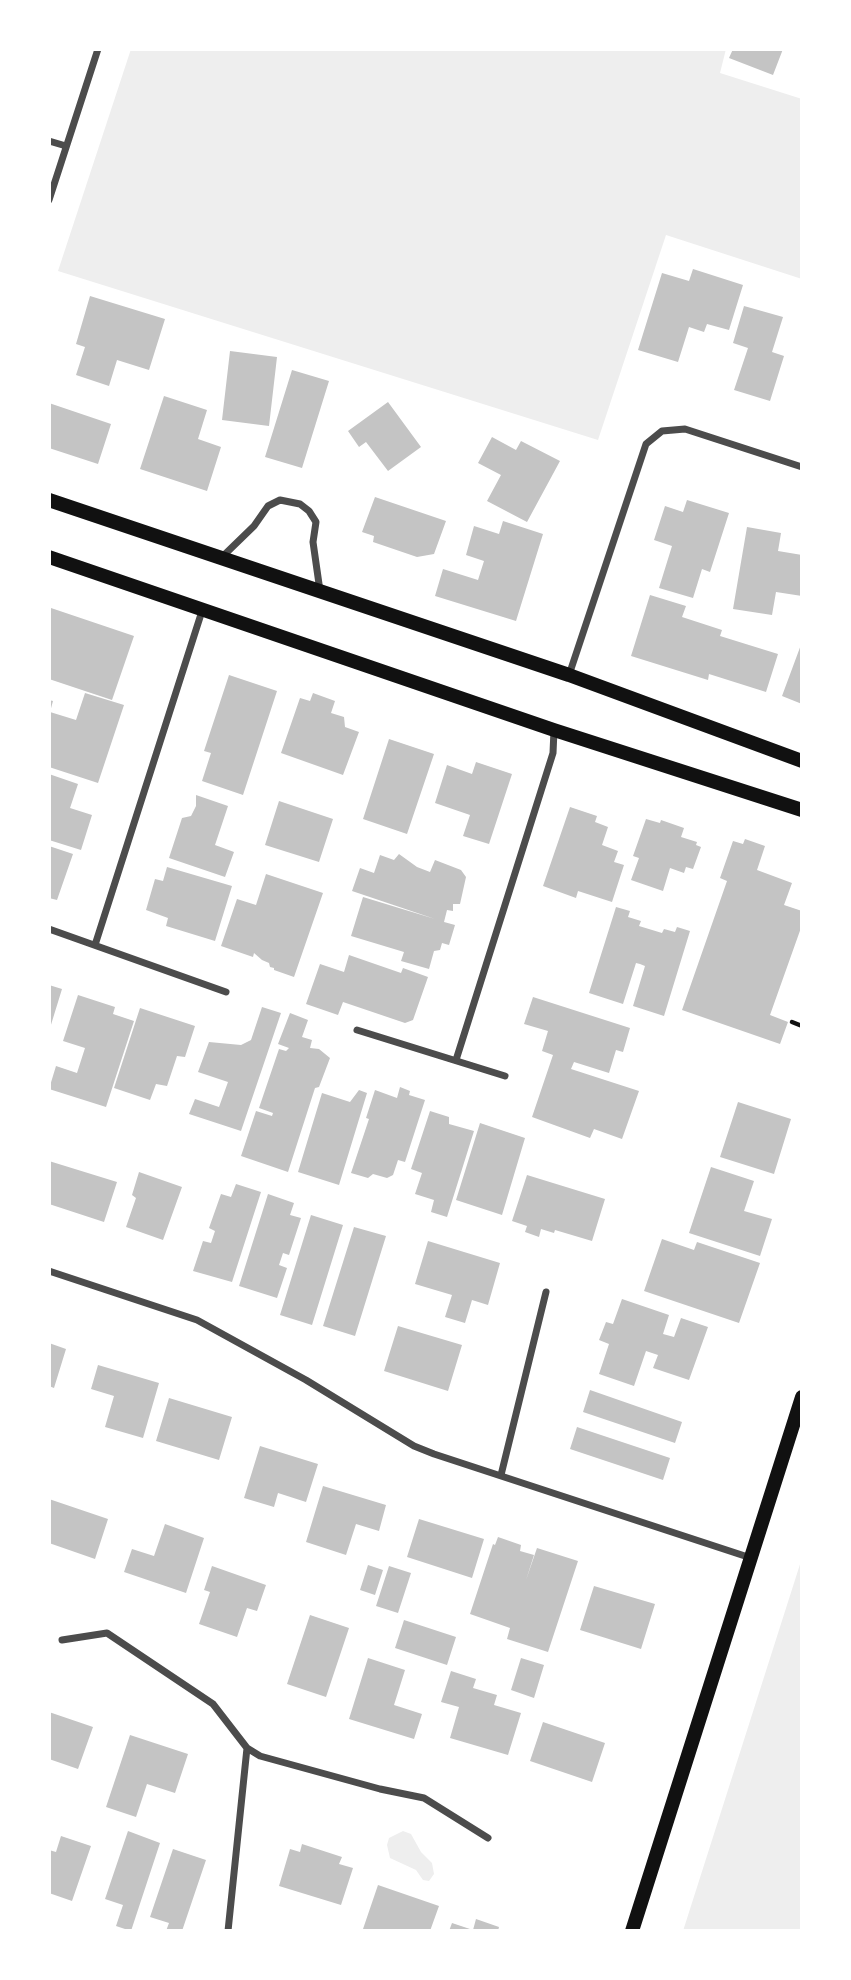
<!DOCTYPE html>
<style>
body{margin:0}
#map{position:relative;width:851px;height:1980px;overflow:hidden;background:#fff;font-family:"Exo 2",sans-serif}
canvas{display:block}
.frame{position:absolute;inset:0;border:51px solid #fff;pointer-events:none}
</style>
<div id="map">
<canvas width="851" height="1980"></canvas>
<div class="frame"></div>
</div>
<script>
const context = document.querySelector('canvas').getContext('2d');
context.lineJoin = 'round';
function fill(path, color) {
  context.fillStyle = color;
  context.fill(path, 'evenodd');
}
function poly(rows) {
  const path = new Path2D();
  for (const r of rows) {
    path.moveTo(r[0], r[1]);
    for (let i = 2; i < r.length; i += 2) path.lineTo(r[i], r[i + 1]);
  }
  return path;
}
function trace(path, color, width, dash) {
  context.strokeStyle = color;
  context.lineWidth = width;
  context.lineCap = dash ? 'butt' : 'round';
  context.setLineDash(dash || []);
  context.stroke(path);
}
fill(poly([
 [131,49,726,49,720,73,802,99,802,279,666,235,598,440,58,271],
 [802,1558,802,1931,683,1931],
 [403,1831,411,1834,421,1852,432,1863,434,1874,429,1881,423,1880,416,1870,390,1858,387,1845,389,1838]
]), '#eee');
fill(poly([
 [733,49,783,49,773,75,729,58],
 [693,269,743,285,729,330,707,324,704,332,689,327,678,362,638,350,662,273,689,281],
 [90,296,165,319,149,370,117,360,109,386,76,375,85,347,76,344],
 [744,306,783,317,772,352,784,356,770,401,734,390,748,348,733,343],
 [230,351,277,357,269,426,222,420],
 [292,370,329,381,302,468,265,457],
 [164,396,207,410,198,439,221,447,207,491,140,469],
 [388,402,421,447,388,471,366,442,359,447,348,431],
 [49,403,111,424,98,464,49,448],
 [492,437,516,450,521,441,560,461,527,522,487,501,501,475,478,463],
 [375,497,446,521,434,554,417,557,373,542,374,536,362,532],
 [687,500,729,513,710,572,702,569,693,598,659,588,672,546,654,540,665,506,683,512],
 [503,521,543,534,516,621,435,596,443,569,478,580,484,561,466,555,474,526,499,534],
 [747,527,781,533,778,551,802,555,802,596,776,592,772,615,733,609],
 [650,595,686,606,682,617,722,630,720,636,778,654,766,692,709,674,708,680,631,656],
 [51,608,134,636,112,700,49,679],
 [802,642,802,704,782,696],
 [229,675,277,691,243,795,202,781,211,753,204,751],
 [85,693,124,705,98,783,49,767,49,700,53,701,50,712,76,720],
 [313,693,335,701,331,713,344,717,345,727,359,732,343,775,281,753,300,698,310,701],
 [389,739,434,754,407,834,363,819],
 [476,762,512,774,489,844,463,836,470,815,435,803,447,765,472,774],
 [49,774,78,784,70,808,92,815,81,850,49,840],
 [196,795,228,806,215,845,234,852,225,877,169,858,182,818,191,816,196,806],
 [279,801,333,819,319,862,265,845],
 [570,807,597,816,595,822,608,827,602,845,618,851,614,862,624,865,612,902,578,891,576,898,543,886],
 [646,819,660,823,661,820,684,828,681,837,697,842,696,845,701,847,693,869,686,867,684,873,670,868,663,891,631,880,639,858,633,856],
 [745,839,765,846,757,870,792,883,784,905,802,911,802,925,770,1015,788,1022,780,1044,682,1010,727,881,720,878,733,841,743,844],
 [49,846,73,854,57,900,49,898],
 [399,854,417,867,430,872,435,860,461,870,466,877,460,904,453,904,453,911,447,910,444,922,455,925,449,945,442,943,440,950,434,951,429,969,401,961,404,952,351,936,363,897,435,919,352,891,360,868,374,873,380,855,394,860],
 [167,867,232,886,215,941,166,926,168,918,146,910,155,879,163,881],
 [266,874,323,893,294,977,274,970,274,968,270,967,269,963,262,960,254,953,253,957,221,946,237,899,256,905],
 [616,907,630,911,628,917,641,921,639,926,662,933,664,929,675,932,677,927,690,931,664,1016,633,1006,645,966,640,964,636,963,623,1004,589,993],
 [349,955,401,973,403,968,428,977,413,1020,405,1023,343,1002,338,1015,306,1004,320,964,344,972],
 [49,985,62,989,50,1028,49,1028],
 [78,995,115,1007,113,1014,134,1021,106,1107,49,1089,56,1066,77,1073,85,1048,63,1041],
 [533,997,630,1028,623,1052,616,1050,609,1073,574,1062,571,1069,639,1091,622,1139,594,1129,590,1138,532,1117,553,1055,542,1051,548,1031,524,1024],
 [262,1007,281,1013,241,1131,189,1114,195,1099,219,1107,228,1082,198,1072,209,1042,241,1045,251,1040],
 [140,1008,195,1026,185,1057,177,1056,167,1086,156,1084,150,1100,114,1088],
 [290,1013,308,1020,302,1037,312,1040,310,1048,319,1049,330,1058,319,1087,315,1088,288,1172,241,1156,256,1111,272,1116,273,1113,259,1108,279,1049,286,1051,289,1048,278,1044],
 [400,1087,410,1091,409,1095,425,1100,405,1162,398,1160,393,1175,387,1178,373,1174,368,1178,351,1173,369,1119,366,1118,375,1090,397,1098],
 [359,1090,367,1093,339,1185,298,1172,322,1093,350,1102],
 [738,1102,791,1119,774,1174,720,1157],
 [430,1111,449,1117,449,1124,474,1131,447,1217,431,1212,434,1200,415,1194,422,1173,411,1169],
 [480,1123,525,1138,502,1215,456,1200],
 [49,1161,117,1182,104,1222,49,1204],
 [711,1167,754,1181,744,1211,772,1219,760,1256,689,1233],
 [139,1172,182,1187,163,1240,126,1227,136,1198,132,1195],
 [527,1175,605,1199,592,1241,555,1230,554,1233,541,1229,539,1237,525,1232,527,1226,512,1221],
 [236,1184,261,1192,232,1282,193,1271,203,1241,211,1243,215,1231,209,1228,221,1194,231,1197],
 [268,1194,294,1203,290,1215,301,1218,289,1255,283,1253,279,1265,287,1268,277,1298,239,1286],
 [311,1215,343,1225,312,1325,280,1315],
 [354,1227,386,1236,355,1336,323,1326],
 [662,1239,694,1250,697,1242,760,1263,739,1323,644,1291],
 [428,1241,500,1263,488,1305,472,1300,465,1323,445,1317,452,1295,415,1284],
 [622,1299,669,1315,663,1334,674,1337,681,1318,708,1327,689,1380,653,1368,658,1355,646,1351,634,1386,599,1374,609,1344,599,1340,606,1322,613,1324],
 [398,1326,462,1345,448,1391,384,1371],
 [49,1343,66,1349,54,1388,49,1386],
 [98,1365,159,1383,143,1438,105,1427,114,1396,91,1389],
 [590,1390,682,1422,675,1443,583,1412],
 [169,1398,232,1417,219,1460,156,1441],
 [577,1427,670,1458,663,1480,570,1449],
 [260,1446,318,1464,306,1502,278,1493,274,1507,244,1498],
 [323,1486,386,1505,379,1531,356,1524,346,1555,306,1542],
 [49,1499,108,1519,95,1559,49,1543],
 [419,1519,484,1539,472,1578,407,1557],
 [165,1524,204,1538,186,1593,124,1572,132,1549,154,1556],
 [498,1537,521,1545,520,1551,534,1555,526,1580,537,1548,578,1561,548,1652,507,1639,510,1628,470,1614,493,1544,495,1545],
 [368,1565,383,1570,375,1595,360,1590],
 [212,1566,266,1585,257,1611,247,1608,237,1637,199,1624,210,1592,204,1590],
 [389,1566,411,1573,398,1613,376,1606],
 [594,1586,655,1604,641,1649,580,1630],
 [310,1615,349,1628,326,1697,287,1684],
 [404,1620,456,1637,447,1665,395,1648],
 [368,1658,405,1670,394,1705,422,1714,414,1739,349,1719],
 [521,1658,544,1665,534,1698,511,1690],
 [451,1671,476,1679,473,1688,497,1695,494,1705,521,1713,508,1755,450,1738,459,1707,441,1702],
 [49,1712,93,1727,78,1769,49,1759],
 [543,1722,605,1743,592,1782,530,1761],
 [130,1735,188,1754,175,1793,147,1784,136,1817,106,1807],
 [128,1831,160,1843,131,1931,116,1926,123,1905,105,1899],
 [61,1836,91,1846,72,1901,49,1893,49,1850,56,1852],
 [302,1844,342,1857,339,1864,353,1868,341,1905,279,1886,290,1849,300,1852],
 [173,1849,206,1860,182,1931,166,1931,169,1923,150,1917],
 [378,1885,439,1906,430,1931,363,1929],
 [476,1919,499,1927,498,1931,449,1931,452,1923,473,1930]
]), '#c4c4c4');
trace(poly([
 [792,1022,802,1026]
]), '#111', 4.5);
trace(poly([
 [49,141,66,146],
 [49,200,98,49],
 [221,558,254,526,268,506,280,500,300,504,309,511,316,522,313,542,320,591],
 [569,675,646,444,662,431,685,429,802,467],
 [49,929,226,992],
 [95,945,202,611],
 [357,1030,505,1076],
 [456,1060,553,753,554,730],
 [49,1271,197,1320,306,1380,414,1446,434,1454,751,1558],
 [501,1475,546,1292],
 [62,1640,107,1633,213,1704,247,1748,260,1756,380,1789,424,1798,488,1838],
 [228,1931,247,1748]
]), '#4c4c4c', 7);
trace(poly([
 [49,500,569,675,802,761],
 [49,557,554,730,802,810],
 [632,1931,802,1397]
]), '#111', 14);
</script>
